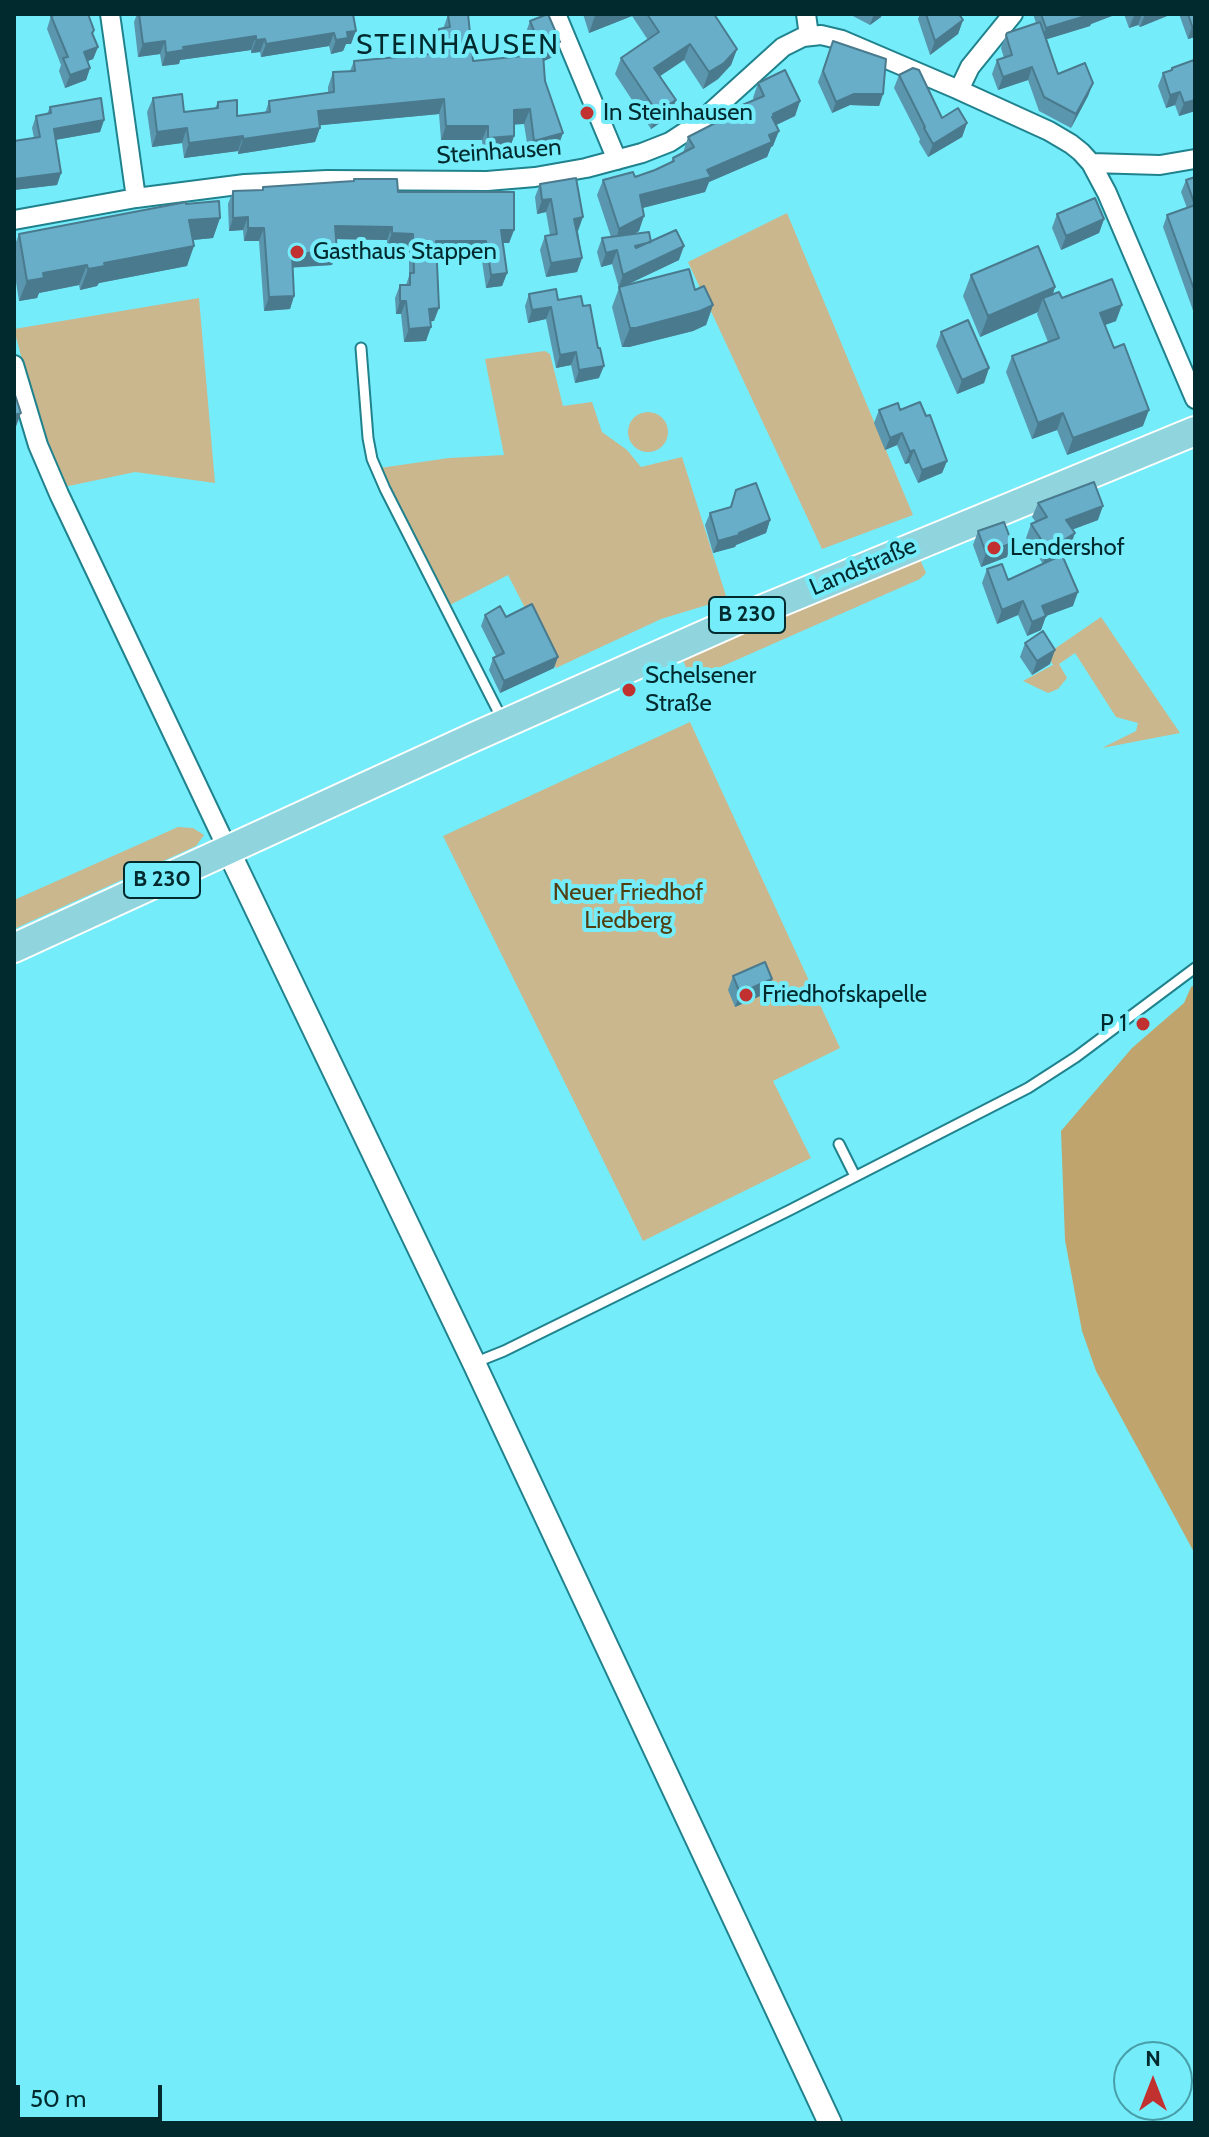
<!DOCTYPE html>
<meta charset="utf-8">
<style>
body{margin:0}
#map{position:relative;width:1209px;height:2137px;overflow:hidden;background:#75ecfa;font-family:Cabin,sans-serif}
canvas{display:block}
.frame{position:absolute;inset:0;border:16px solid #012a2e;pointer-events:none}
.north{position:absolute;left:1113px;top:2041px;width:80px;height:80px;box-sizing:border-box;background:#75ecfa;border:2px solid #479ea8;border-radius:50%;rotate:0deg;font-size:22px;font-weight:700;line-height:32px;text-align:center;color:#012a2e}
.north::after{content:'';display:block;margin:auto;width:28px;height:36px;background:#c03130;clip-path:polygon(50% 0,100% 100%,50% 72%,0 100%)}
.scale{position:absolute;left:16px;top:2085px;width:146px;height:36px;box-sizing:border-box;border:4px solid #012a2e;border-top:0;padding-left:10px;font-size:24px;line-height:28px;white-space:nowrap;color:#012a2e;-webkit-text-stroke:6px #75ecfa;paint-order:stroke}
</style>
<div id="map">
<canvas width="1209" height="2137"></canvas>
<div class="frame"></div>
<div class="north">N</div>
<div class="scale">50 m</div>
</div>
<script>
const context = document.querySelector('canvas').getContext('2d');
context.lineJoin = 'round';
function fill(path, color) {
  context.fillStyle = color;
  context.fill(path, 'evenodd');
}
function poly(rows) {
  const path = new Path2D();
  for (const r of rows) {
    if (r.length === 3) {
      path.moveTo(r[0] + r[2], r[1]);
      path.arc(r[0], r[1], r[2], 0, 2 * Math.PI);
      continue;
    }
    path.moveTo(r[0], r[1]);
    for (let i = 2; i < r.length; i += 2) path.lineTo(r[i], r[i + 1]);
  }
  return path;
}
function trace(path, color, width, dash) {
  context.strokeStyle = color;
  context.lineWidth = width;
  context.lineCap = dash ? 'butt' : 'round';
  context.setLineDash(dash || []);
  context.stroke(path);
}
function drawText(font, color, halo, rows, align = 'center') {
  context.font = font + ' Cabin,sans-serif';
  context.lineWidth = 8;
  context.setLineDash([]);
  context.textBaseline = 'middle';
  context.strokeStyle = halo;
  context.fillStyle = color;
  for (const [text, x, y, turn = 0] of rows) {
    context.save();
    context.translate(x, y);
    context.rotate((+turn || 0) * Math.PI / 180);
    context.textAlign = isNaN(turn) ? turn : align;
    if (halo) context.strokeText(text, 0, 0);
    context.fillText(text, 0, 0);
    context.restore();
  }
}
fill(poly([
 [787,213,913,515,822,549,688,262],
 [199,298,215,483,135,472,64,487,41,433,14,329],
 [545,351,550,354,563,406,592,402,602,432,627,450,641,467,682,457,727,599,661,619,556,668,508,575,448,606,380,468,449,458,504,455,485,359],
 [648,432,20],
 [920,559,926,573,920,579,691,680,681,655],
 [1101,617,1180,733,1102,748,1136,731,1138,723,1116,717,1075,653,1059,664,1067,678,1058,689,1048,693,1023,681,1053,665,1047,654],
 [690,722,840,1048,773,1081,811,1158,643,1241,443,836],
 [178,827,193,828,204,835,196,846,14,929,14,900]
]), '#cab78d');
fill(poly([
 [1195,985,1195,1554,1096,1371,1082,1331,1065,1240,1061,1131,1132,1048,1184,1003,1191,987]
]), '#bfa56d');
const service = poly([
 [361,348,368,438,372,459,385,489,503,721],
 [839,1144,855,1176],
 [474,1363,504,1351,790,1210,1028,1088,1076,1057,1195,968]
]);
const minor = poly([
 [110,14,136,198],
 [556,14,617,160],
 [806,14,809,36],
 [959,90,970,67,1013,14],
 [1091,163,1160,165,1195,159],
 [14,220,136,198,245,184,327,180,487,181,535,177,586,168,642,153,670,142,699,123,783,47,803,37,821,35,842,40,959,90,1049,131,1071,144,1081,152,1091,163,1107,193,1195,399],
 [14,365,38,445,59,494,228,850]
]);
const tertiary = poly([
 [228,850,474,1363,830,2123]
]);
const primary = poly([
 [14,948,474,737,751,614,1195,431]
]);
trace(service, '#20828d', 13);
trace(minor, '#20828d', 22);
trace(tertiary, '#20828d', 26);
trace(primary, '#fff', 32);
trace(service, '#fff', 9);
trace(minor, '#fff', 18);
trace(tertiary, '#fff', 22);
trace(primary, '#90d5dd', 28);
fill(poly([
 [137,14,344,14,351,44,346,44,343,51,331,54,329,46,261,57,260,52,251,53,251,50,180,60,179,64,162,66,160,54,138,57,134,22],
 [583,14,714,14,737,49,731,65,718,79,703,89,684,60,660,76,676,100,670,116,651,129,615,74,621,58,648,40,632,16,589,33],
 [849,14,882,14,881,17,870,25],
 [920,14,959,14,963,20,958,34,930,55,918,19],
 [1033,14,1117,14,1091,24,1090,26,1047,39,1058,74,1093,83,1088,96,1071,128,1039,111,1028,80,998,90,992,74,997,60,1004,58,1001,48,1006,35,1036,23],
 [1124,14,1172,14,1140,27,1138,25,1129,28],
 [1179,14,1195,14,1195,37,1188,39],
 [448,15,473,61,533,55,525,35,530,21,555,56,544,61,545,81,558,147,529,155,524,124,514,124,514,136,509,150,483,152,482,140,441,140,439,114,320,125,315,142,238,154,238,151,184,158,182,143,152,147,147,112,153,98,184,112,215,108,218,102,237,116,265,113,269,101,328,93,328,87,333,72,350,71,354,61,435,54,434,44,439,29,443,29],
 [51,16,94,30,93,34,98,47,93,59,88,61,90,68,86,80,65,88,59,71,61,65,47,29],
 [833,41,883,94,879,106,850,105,832,113,818,82],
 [1172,68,1195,111,1179,116,1175,105,1166,108,1158,86,1163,73,1171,70],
 [899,75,942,118,967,123,962,137,928,157,919,142,920,139,894,88],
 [758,83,800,101,795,116,776,125,773,146,771,147,767,157,709,182,705,192,642,208,639,231,634,234,650,242,679,260,622,287,695,290,713,305,706,325,693,331,629,347,622,347,612,307,619,288,612,264,601,267,597,252,602,238,611,237,597,195,603,180,635,177,655,170,671,162,673,158,683,153,688,137,720,121,723,113,754,100,753,98],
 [50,107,104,120,100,132,55,140,61,173,57,185,14,190,14,141,34,138,32,128,36,116,47,114],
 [1195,177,1195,316,1163,227,1167,215,1187,208,1181,192,1186,180],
 [354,179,514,230,509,243,503,243,507,273,502,286,486,288,481,254,437,254,434,321,430,321,426,341,404,342,401,314,396,314,395,298,400,285,406,285,409,276,409,247,387,246,387,240,336,239,332,265,292,267,294,296,290,309,264,311,259,241,244,241,243,230,229,231,228,204,233,191,262,190,263,187,353,181],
 [540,184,578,231,582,258,577,272,546,277,540,250,545,236,550,235,546,212,537,214,535,197],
 [186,204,220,218,213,238,193,240,187,266,99,283,97,286,80,290,79,285,39,293,37,298,19,301,14,269,14,247,19,234],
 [1057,214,1104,219,1099,233,1061,250,1052,228],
 [971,275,1055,287,1053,294,1116,321,1105,325,1143,426,1067,455,1057,430,1032,439,1006,372,1012,356,1048,342,1037,314,1038,312,980,337,963,296],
 [529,294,558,300,599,378,575,383,571,365,556,368,546,319,528,323,525,306],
 [941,332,989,368,984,383,957,394,936,346],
 [879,410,900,410,926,416,947,461,942,473,918,483,909,463,905,464,897,445,885,450,874,423],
 [736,490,770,520,766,533,736,545,735,547,713,553,705,525,710,513,730,507],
 [1038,503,1098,520,1073,529,1070,548,1044,563,1073,606,1046,616,1041,630,1027,636,1018,615,997,624,982,583,987,569,1008,580,1043,564,1026,538,1031,524,1036,522,1032,517],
 [978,531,1007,557,981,567,973,545],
 [485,615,506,617,554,668,500,693,489,670,493,658,496,656,481,626],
 [1025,643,1050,664,1032,675,1020,657],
 [733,976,772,979,767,993,735,1007,728,990]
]), '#5a96ad');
fill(poly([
 [601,14,632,14,632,16,589,33,595,16],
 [874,14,882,14,881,17,870,25],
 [1092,14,1117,14,1091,24,1090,26,1041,41,1046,28],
 [1139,14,1142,14,1138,25,1129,28,1134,16],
 [1145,14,1172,14,1140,27],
 [963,20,958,34,930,55,935,41],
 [1192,26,1195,26,1195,37,1188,39],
 [356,31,351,44,346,44,343,51,331,54,336,40,347,32],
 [334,33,329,46,261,57,266,44],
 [256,36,251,50,180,60,179,64,162,66,166,53,183,47],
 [265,39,260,52,251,53,256,40],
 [165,41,160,54,138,57,143,44],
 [560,42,555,56,537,64,542,50],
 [690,44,684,60,648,84,654,68],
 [98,47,93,59,80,64,84,52],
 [737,49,731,65,718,79,703,89,709,72],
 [1032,67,1028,80,998,90,1003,77],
 [90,68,86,80,65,88,70,75],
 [1093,83,1088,96,1071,128,1076,114],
 [1180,92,1175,105,1166,108,1170,95],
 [854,94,883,94,879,106,850,105,832,113,836,102],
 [444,99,439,114,313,126,318,111],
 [676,100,670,116,651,129,657,112],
 [1195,100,1195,111,1179,116,1184,103],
 [800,101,795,116,770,128,773,114],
 [530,109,524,124,509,125,514,110],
 [104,120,100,132,49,141,54,129],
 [967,123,962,137,928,157,933,144],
 [446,126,488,126,482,140,441,140],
 [187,128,182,143,152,147,157,132],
 [320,128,315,142,238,154,243,139],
 [779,131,773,146,771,147,767,157,709,182,705,192,635,210,640,195,707,170],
 [563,133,558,147,529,155,534,141],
 [243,136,238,151,184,158,189,143],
 [514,136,509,150,483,152,488,138],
 [61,173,57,185,14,190,14,179],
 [551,199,546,212,537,214,542,200],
 [644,216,639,231,614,245,619,229],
 [248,217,243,230,229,231,233,218],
 [583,217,578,231,569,233,574,219],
 [220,218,213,238,182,241,189,220],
 [1104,219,1099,233,1061,250,1066,236],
 [335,226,392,227,387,240,330,239],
 [248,228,264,228,259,241,244,241],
 [501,230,514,230,509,243,497,243],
 [392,233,413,234,409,247,387,246],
 [436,241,486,241,481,254,431,254],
 [194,246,187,266,99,283,97,286,80,290,88,269,104,263],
 [684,246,679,260,618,289,623,275],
 [617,250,612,264,601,267,606,253],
 [337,251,332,265,287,268,292,254],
 [582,258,577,272,546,277,551,263],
 [87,265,79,285,39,293,37,298,19,301,27,281,43,273],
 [507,273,502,286,486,288,491,275],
 [1055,287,1048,308,1043,298,1038,312,980,337,988,316],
 [294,296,290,309,264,311,269,297],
 [400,301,406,301,401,314,396,314],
 [713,305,706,325,693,331,629,347,622,347,630,328],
 [1122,305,1116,321,1094,329,1100,313],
 [551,307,546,319,528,323,532,310],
 [439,308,434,321,424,322,429,309],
 [431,327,426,341,404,342,409,329],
 [576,352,571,365,556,368,560,355],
 [604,366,599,378,575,383,579,370],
 [989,368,984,383,957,394,962,380],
 [1149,410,1143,426,1067,455,1073,438],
 [21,413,14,432,14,415],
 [1063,413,1057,430,1032,439,1038,423],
 [902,433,897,445,885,450,890,438],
 [914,450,909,463,905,464,910,452],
 [947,461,942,473,918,483,922,470],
 [1103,506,1098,520,1061,534,1066,520],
 [770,520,766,533,736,545,735,547,713,553,718,541],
 [1075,533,1070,548,1043,564,1048,550],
 [1012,543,1007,557,981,567,986,553],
 [1078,592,1073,606,1046,616,1041,630,1027,636,1032,622,1042,606],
 [1023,601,1018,615,997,624,1002,610],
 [1055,650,1050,664,1032,675,1037,661],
 [558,657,554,668,500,693,504,681],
 [772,979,767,993,735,1007,740,993]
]), '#4a7a8d');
const building = poly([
 [57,14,88,14,94,30,92,33,98,47,84,52,90,68,70,75,63,58,68,57,51,16,57,14],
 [139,14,353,14,356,31,347,32,348,38,336,40,334,33,266,44,265,39,256,40,256,36,183,47,184,50,166,53,165,41,143,44,139,14],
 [455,14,468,14,473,61,543,54,545,81,563,133,534,141,530,109,514,110,514,136,488,138,488,126,446,126,444,99,318,111,320,128,243,139,243,136,189,143,187,128,157,132,153,98,182,94,184,112,218,108,218,102,237,100,237,116,270,112,269,101,334,92,333,72,355,71,354,61,442,53,439,29,450,27,448,15,455,14],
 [548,14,560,42,542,50,530,21,548,14],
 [647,14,714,14,737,49,724,63,709,72,690,44,654,68,676,100,657,112,621,58,659,32,647,14],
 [926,14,959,14,963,20,935,41,926,14],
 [1041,14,1092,14,1046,28,1041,14],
 [1188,14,1195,14,1195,26,1192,26,1188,14],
 [1040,22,1058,74,1085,63,1093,83,1076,114,1044,97,1032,67,1003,77,997,60,1012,55,1006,35,1007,33,1040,22],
 [833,41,886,59,883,94,854,94,836,102,823,71,833,41],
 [1194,60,1195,64,1195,100,1184,103,1180,92,1170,95,1163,73,1172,70,1172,68,1194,60],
 [913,68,919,70,942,118,958,108,967,123,933,144,924,128,925,127,899,75,913,68],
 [785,70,800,101,773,114,774,116,772,117,779,131,769,135,772,142,707,170,711,177,640,195,644,216,619,229,603,180,633,172,635,177,655,170,674,161,673,158,694,147,688,137,725,118,723,113,764,96,758,83,785,70],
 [101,98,104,120,54,129,61,173,14,179,14,141,40,137,36,116,51,113,50,107,101,98],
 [1195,177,1195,292,1167,215,1195,205,1186,180,1195,177],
 [576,178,583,217,574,219,582,258,551,263,545,236,557,234,551,199,542,200,540,184,576,178],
 [354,179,397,179,398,192,514,192,514,230,501,230,507,273,491,275,486,241,436,241,439,308,429,309,431,327,409,329,406,301,400,301,400,285,410,285,410,273,414,273,413,234,392,233,392,227,335,226,337,251,292,254,294,296,269,297,264,228,248,228,248,217,233,218,233,191,263,190,263,187,354,181,354,179],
 [1095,198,1104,219,1066,236,1057,214,1095,198],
 [219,201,220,218,189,220,194,246,104,263,105,266,88,269,87,265,43,273,44,278,27,281,19,234,186,202,186,204,219,201],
 [676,230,684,246,623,275,617,250,606,253,602,238,649,232,651,242,635,246,636,248,676,230],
 [1038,246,1055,287,988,316,971,275,1038,246],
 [689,269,695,290,704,286,713,305,700,311,636,328,630,328,619,287,689,269],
 [1112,279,1122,305,1100,313,1114,348,1124,344,1149,410,1073,438,1063,413,1038,423,1012,356,1059,338,1043,298,1059,292,1062,298,1112,279],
 [556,289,558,300,581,296,583,306,590,305,598,348,600,348,604,366,579,370,576,352,560,355,551,307,532,310,529,294,556,289],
 [968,320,989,368,962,380,941,332,968,320],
 [14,392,21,413,14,415,14,392],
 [920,402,926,416,930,415,947,461,922,470,914,450,910,452,902,433,890,438,879,410,898,403,900,410,920,402],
 [1094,482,1103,506,1066,520,1075,533,1048,550,1031,524,1047,517,1038,503,1094,482],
 [756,483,770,520,739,533,739,535,718,541,710,513,731,507,736,490,756,483],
 [1004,522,1012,543,986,553,978,531,1004,522],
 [1062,555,1078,592,1042,606,1046,616,1032,622,1023,601,1002,610,987,569,1002,564,1008,580,1062,555],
 [532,604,558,657,504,681,493,658,504,653,485,615,500,606,506,617,532,604],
 [1043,631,1055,650,1037,661,1025,643,1043,631],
 [765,962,772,979,740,993,733,976,765,962]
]);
fill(building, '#69aec9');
trace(building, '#4a7a8d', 2);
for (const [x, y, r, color] of [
 [587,113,8,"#c03130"],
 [297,252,8,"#c03130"],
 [994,548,8,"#c03130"],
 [629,690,8,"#c03130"],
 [746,995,8,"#c03130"],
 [1143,1024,8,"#c03130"]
]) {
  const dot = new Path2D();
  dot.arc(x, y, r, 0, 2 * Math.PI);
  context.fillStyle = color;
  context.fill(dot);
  trace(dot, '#75ecfa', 3);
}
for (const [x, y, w] of [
 [747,615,76],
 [162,880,76]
]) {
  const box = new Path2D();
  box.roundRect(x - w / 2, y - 18, w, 36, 6);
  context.fillStyle = '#75ecfa';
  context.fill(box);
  trace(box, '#012a2e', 2);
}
drawText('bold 22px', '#012a2e', null, [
 ["B 230",747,615],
 ["B 230",162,880]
]);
drawText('24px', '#012a2e', '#75ecfa', [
 ["In Steinhausen",603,113],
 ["Gasthaus Stappen",313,252],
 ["Lendershof",1010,548],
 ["Schelsener",645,676],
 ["Straße",645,704],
 ["Friedhofskapelle",762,995],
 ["P 1",1127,1024,"right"]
], 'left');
drawText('24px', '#012a2e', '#75ecfa', [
 ["Steinhausen",499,152,-4],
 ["Landstraße",863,567,-23]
]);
drawText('24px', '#513f11', '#75ecfa', [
 ["Neuer Friedhof",628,893],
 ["Liedberg",628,921]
]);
context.letterSpacing = '2px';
drawText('28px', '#012a2e', '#75ecfa', [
 ["STEINHAUSEN",458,46]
]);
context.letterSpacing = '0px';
</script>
